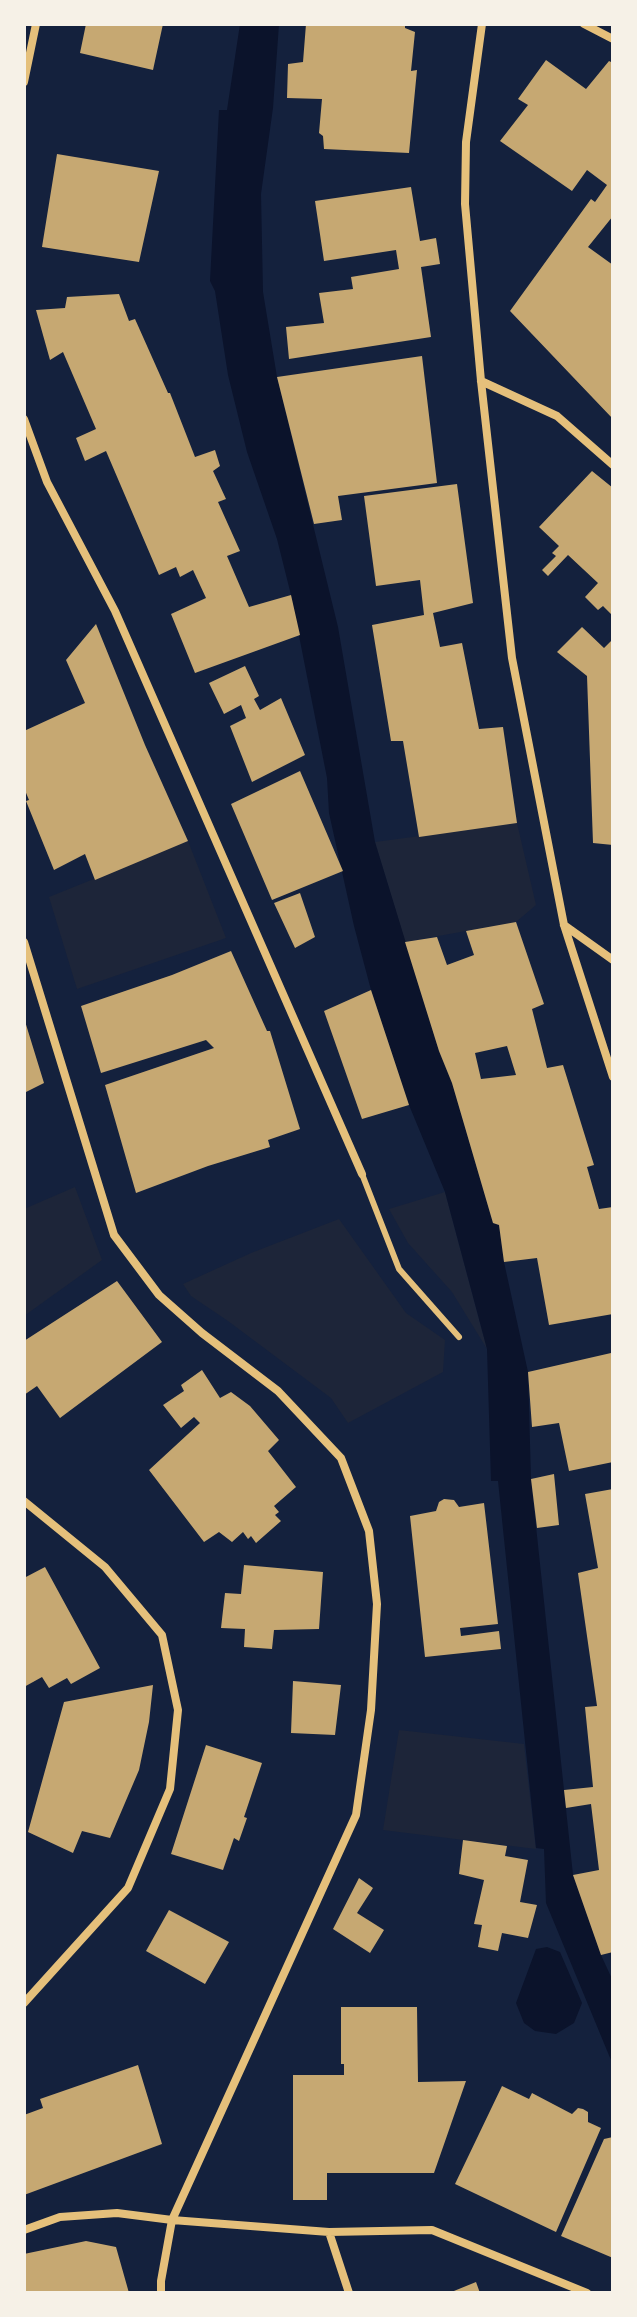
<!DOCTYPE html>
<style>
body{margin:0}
#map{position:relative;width:637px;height:2317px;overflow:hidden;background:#14213d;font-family:Rubik,sans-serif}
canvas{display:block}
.frame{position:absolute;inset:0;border:26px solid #f6f1e7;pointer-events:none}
</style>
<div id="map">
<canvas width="637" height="2317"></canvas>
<div class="frame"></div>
</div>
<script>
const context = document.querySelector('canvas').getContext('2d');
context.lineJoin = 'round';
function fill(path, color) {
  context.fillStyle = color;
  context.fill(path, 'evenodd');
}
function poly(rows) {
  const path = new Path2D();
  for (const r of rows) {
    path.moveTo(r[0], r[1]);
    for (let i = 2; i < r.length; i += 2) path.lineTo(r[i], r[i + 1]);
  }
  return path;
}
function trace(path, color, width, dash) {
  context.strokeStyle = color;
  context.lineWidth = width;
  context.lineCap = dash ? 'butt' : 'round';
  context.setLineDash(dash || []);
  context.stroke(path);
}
fill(poly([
 [517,823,536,905,516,922,405,942,375,842],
 [188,841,226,938,77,989,49,897],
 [75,1187,102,1260,24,1316,24,1209],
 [445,1192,487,1349,452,1292,408,1243,389,1209],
 [339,1219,406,1313,445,1340,443,1372,348,1423,331,1398,228,1321,191,1296,183,1284,251,1253],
 [399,1730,524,1744,536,1849,383,1830]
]), '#1d2539');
fill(poly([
 [240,24,279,24,273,108,261,194,263,292,277,377,338,627,375,842,439,1051,452,1083,493,1223,499,1225,504,1262,528,1372,531,1479,573,1875,601,1955,613,1981,613,2065,546,1903,544,1849,536,1848,498,1481,491,1481,487,1349,445,1192,409,1105,371,990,354,926,329,813,327,778,291,595,277,539,247,452,228,375,215,291,210,281,219,110,227,110],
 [547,1947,560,1952,582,2003,574,2023,556,2034,535,2031,524,2023,516,2003,536,1949]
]), '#0b132b');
fill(poly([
 [86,24,163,24,153,70,80,53],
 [306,24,405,24,405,28,415,32,411,71,417,70,409,153,324,149,323,136,319,133,322,99,287,98,288,64,303,62],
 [546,60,586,89,609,61,613,63,613,216,588,247,613,265,613,419,510,311,591,199,595,202,607,185,587,170,572,191,500,141,528,105,518,99],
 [57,154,159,171,139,262,42,247],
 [411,187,420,241,436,238,440,264,421,267,431,337,289,359,286,327,324,323,319,293,353,289,351,277,399,269,396,250,324,261,315,201],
 [119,294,129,321,135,319,168,393,170,393,195,457,215,450,220,466,213,471,226,499,218,502,240,551,227,556,249,607,291,595,300,635,195,673,171,614,206,598,193,570,180,577,176,567,159,575,106,451,85,461,76,438,96,429,63,352,50,360,36,310,65,308,67,297],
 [422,356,437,483,338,496,342,520,314,524,277,377],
 [592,471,613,488,613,616,603,606,598,610,585,597,598,583,568,555,548,576,542,570,556,556,552,553,559,546,539,527],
 [457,484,473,603,433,613,440,647,462,643,479,729,503,727,517,823,419,837,403,741,391,741,372,625,424,615,420,580,376,586,364,496],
 [96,624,145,745,188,841,95,880,85,854,54,870,26,801,29,800,24,788,24,731,85,703,66,660],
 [582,627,604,648,613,639,613,845,593,843,587,676,557,652],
 [245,666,259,696,254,699,260,710,281,698,305,755,252,782,230,726,246,718,241,705,224,714,209,683],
 [300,771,343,871,272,900,231,804],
 [300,893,315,937,295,948,274,903],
 [516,922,544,1004,532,1009,547,1068,563,1065,594,1165,587,1167,599,1209,613,1207,613,1314,549,1325,537,1258,504,1262,499,1225,493,1223,452,1083,439,1051,405,942,437,937,447,965,474,955,466,931],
 [507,1046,516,1075,481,1079,475,1053],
 [231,951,267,1031,270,1031,300,1129,268,1140,270,1147,208,1166,136,1193,105,1085,214,1048,206,1040,101,1073,81,1006,172,975],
 [371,990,409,1105,362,1119,324,1011],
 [24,1018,44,1083,24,1093],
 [117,1281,162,1342,60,1418,37,1386,24,1395,24,1341],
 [611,1353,613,1364,613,1462,569,1471,559,1423,532,1427,528,1372],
 [202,1370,220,1398,231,1392,250,1406,279,1440,268,1451,296,1487,274,1506,279,1512,275,1515,281,1521,256,1543,251,1536,248,1539,243,1532,232,1542,219,1532,204,1542,149,1470,200,1423,194,1417,181,1428,163,1405,184,1391,181,1385],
 [554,1474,559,1525,537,1528,531,1479],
 [613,1489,613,1952,601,1955,573,1875,599,1870,591,1804,566,1808,564,1790,593,1787,585,1707,597,1706,578,1573,598,1568,585,1494],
 [444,1499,454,1500,459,1507,484,1503,498,1624,460,1628,461,1636,499,1631,501,1649,425,1657,410,1516,436,1511,439,1502],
 [244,1565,323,1572,319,1629,274,1630,272,1649,244,1647,245,1629,221,1628,225,1593,241,1594],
 [45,1567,100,1668,71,1684,67,1678,49,1688,42,1677,24,1687,24,1578],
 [293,1681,341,1685,335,1735,291,1733],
 [153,1685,149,1722,139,1770,110,1838,82,1831,73,1853,28,1832,64,1702],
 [206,1745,262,1763,244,1817,247,1818,239,1841,234,1838,223,1870,171,1854],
 [463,1840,507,1846,505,1856,528,1860,520,1902,537,1905,528,1938,502,1933,498,1951,478,1947,482,1925,474,1924,484,1880,459,1874],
 [359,1878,373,1888,357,1913,384,1930,370,1953,333,1929],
 [169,1910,229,1942,205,1984,146,1951],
 [341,2007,417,2007,418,2082,466,2081,434,2173,327,2173,327,2200,293,2200,293,2075,344,2075,344,2064,341,2064],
 [138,2065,162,2144,24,2195,24,2115,43,2108,40,2099],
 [502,2086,529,2099,532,2093,572,2114,578,2108,583,2109,588,2112,588,2122,601,2128,556,2232,455,2184],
 [613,2137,613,2258,561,2236,604,2139],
 [86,2241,116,2247,129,2293,24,2293,24,2254],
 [476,2282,480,2293,449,2293]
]), '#c6a872');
trace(poly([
 [362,1174,399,1269,459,1337]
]), '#e5c07b', 6);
trace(poly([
 [482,24,466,142,465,204,481,381,512,658,564,925,613,1077],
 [584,24,613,39],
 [24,82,36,24],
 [481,381,557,416,613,465],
 [24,419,47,482,115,611,362,1174],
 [564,925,613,960],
 [24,942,114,1235,159,1295,202,1333,278,1391,341,1458,369,1531,377,1604,371,1710,356,1815,172,2220,161,2281,161,2293],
 [24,1501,105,1567,162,1635,178,1710,170,1789,128,1888,24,2003],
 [24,2230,60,2217,117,2213,172,2220,329,2232,432,2230,587,2293],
 [329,2232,349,2293]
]), '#e5c07b', 8);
</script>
